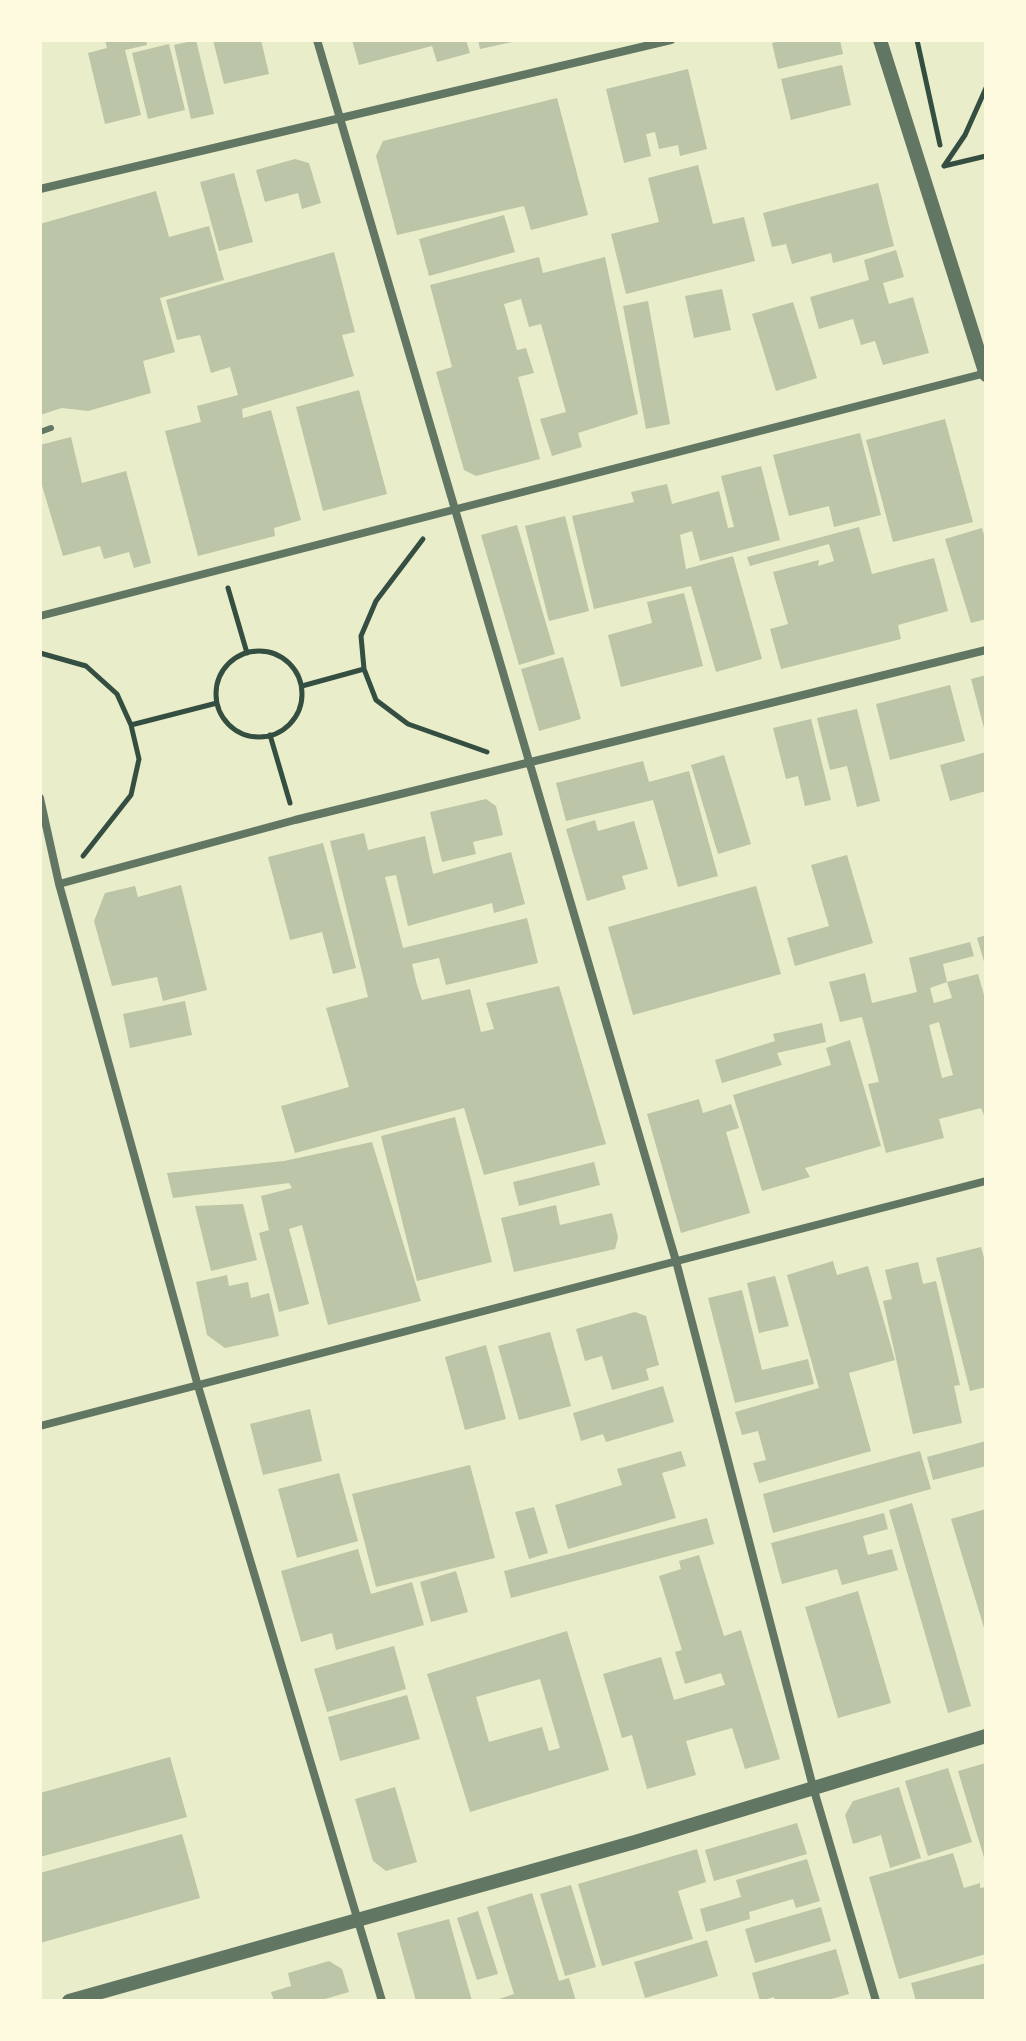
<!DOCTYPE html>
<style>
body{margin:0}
#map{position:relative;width:1026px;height:2041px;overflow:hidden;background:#e9edc9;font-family:Arial,sans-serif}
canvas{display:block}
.frame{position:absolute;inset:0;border:42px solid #fefae0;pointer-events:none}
</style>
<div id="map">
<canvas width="1026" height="2041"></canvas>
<div class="frame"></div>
</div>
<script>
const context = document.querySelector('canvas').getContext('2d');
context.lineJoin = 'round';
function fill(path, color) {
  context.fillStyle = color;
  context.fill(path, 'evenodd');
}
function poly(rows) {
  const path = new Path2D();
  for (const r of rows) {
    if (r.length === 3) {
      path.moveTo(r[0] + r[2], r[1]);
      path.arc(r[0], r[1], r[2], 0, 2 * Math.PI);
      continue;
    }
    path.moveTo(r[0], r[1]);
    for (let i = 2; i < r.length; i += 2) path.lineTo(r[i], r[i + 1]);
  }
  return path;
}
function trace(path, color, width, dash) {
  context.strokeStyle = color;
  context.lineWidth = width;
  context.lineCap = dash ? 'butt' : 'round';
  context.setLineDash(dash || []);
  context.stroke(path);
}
fill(poly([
 [105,40,146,40,147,45,125,50,141,115,105,124,88,53,107,48],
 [196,40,214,114,191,119,174,45],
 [213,40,261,40,269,74,224,84],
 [352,40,466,40,470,53,437,62,432,46,359,65],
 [478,40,516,40,517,41,480,49],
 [785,40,840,40,843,54,778,69,772,43],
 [169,44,185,110,148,119,132,53],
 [842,65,851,105,791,120,781,79],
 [688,69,707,149,680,156,678,145,659,149,655,132,646,134,651,156,624,163,606,89],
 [557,98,588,215,531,230,524,206,397,235,376,156,383,141],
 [295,159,309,163,321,203,302,209,298,193,265,202,256,170],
 [698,165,713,224,744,217,755,261,626,294,611,234,659,222,648,178],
 [234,173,253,242,219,251,200,182],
 [878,183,894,246,833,263,831,253,792,264,786,244,772,247,763,213],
 [156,191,169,237,209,226,224,280,160,298,175,352,143,361,151,393,88,411,62,408,40,415,40,224],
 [504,215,515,252,429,276,419,239],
 [896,250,904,277,883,283,889,304,913,297,929,353,883,365,875,341,861,345,853,319,819,329,810,297,869,280,864,260],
 [334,252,355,332,342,335,354,376,242,409,243,418,271,410,301,520,274,528,275,536,198,556,165,431,201,422,197,406,238,395,230,367,211,373,200,335,177,340,166,300],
 [539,257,543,273,605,257,638,414,578,433,582,447,552,456,540,419,566,412,541,324,529,327,521,299,504,304,517,350,526,348,534,373,518,377,540,459,476,476,464,470,436,372,452,367,430,285],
 [722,289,731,330,694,338,685,296],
 [648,301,670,424,646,429,623,306],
 [793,302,817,378,776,391,752,314],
 [359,390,387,494,323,511,296,407],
 [945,419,973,522,893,542,866,440],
 [860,433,881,515,834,527,829,506,789,516,773,455],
 [71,437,82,483,126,471,151,563,134,568,129,552,104,559,100,546,63,556,40,479,40,445],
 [761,466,780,540,700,561,692,531,680,535,686,569,733,556,762,659,716,672,691,586,594,609,572,516,634,502,631,492,667,484,672,504,719,491,728,528,734,527,721,476],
 [565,516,589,611,549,621,525,526],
 [517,525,555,654,519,665,481,535],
 [859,527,872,574,934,558,948,611,898,625,901,639,781,669,770,629,788,624,773,572,819,560,818,566,834,561,829,544,750,566,747,557],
 [982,528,986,542,986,619,971,623,945,539],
 [684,593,703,666,621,687,608,635,652,623,647,602],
 [563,657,581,719,539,731,521,669],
 [986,675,986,732,985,732,971,679],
 [950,685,965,741,890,760,876,704],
 [857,709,880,801,857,807,847,766,830,770,817,718],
 [811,719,831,800,805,806,798,776,786,779,773,728],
 [986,752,986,791,950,801,940,765],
 [724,755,751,844,718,854,691,765],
 [643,761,649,782,689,771,718,876,678,887,653,800,566,821,556,783],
 [486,799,496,806,503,835,473,842,476,854,442,862,430,812],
 [595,820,598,831,634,821,648,869,622,876,626,889,587,901,566,829],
 [364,833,368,850,425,836,433,874,511,852,525,904,494,913,492,903,408,926,396,875,385,877,403,948,527,918,538,963,446,985,439,958,412,964,417,985,422,1000,470,989,481,1032,494,1029,486,1003,559,986,606,1144,484,1175,464,1108,295,1153,281,1106,349,1087,326,1008,368,997,330,841],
 [323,843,356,968,333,974,322,932,290,940,268,857],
 [847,855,873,943,795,966,787,938,829,926,811,865],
 [181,885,207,990,163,1001,157,977,112,986,94,921,105,893,135,886,138,897],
 [756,886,781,974,633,1015,608,927],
 [986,935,986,965,985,965,977,938],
 [970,942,974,956,943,964,947,982,930,988,934,1003,952,998,947,982,978,974,986,1002,986,1120,981,1108,939,1119,944,1138,886,1153,868,1084,879,1082,862,1017,840,1022,829,982,865,973,872,1003,917,992,909,958],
 [939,1022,953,1075,942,1078,929,1025],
 [185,1001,192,1035,130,1048,123,1014],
 [822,1023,826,1042,777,1053,782,1065,722,1083,715,1060,775,1041,773,1034],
 [850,1040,881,1146,805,1168,810,1177,762,1191,733,1095,831,1065,826,1048],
 [699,1099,703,1113,731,1104,739,1128,726,1132,750,1213,681,1233,647,1114],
 [455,1117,492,1262,417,1281,381,1136],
 [372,1142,421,1301,328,1325,302,1225,289,1229,309,1304,279,1312,259,1233,269,1230,261,1196,292,1188,289,1183,173,1198,167,1173,284,1161],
 [594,1162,600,1185,519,1206,513,1182],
 [243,1204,257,1260,211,1271,195,1206],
 [556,1205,560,1225,612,1213,618,1237,615,1249,514,1272,501,1218],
 [981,1247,986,1265,986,1387,970,1391,936,1258],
 [833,1261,837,1275,868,1266,895,1360,849,1373,871,1451,759,1483,753,1463,766,1460,758,1431,742,1435,735,1412,819,1388,787,1275],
 [918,1262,923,1284,936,1281,960,1385,954,1386,962,1423,913,1434,883,1301,892,1299,885,1270],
 [227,1275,229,1286,248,1282,251,1298,269,1293,279,1336,225,1348,207,1335,196,1282],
 [775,1276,789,1326,759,1333,747,1283],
 [742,1290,762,1370,808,1359,814,1384,735,1403,708,1298],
 [635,1312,646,1316,659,1365,646,1369,649,1380,612,1390,602,1356,585,1361,576,1329],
 [550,1332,571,1406,519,1420,498,1346],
 [486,1345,506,1419,465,1430,445,1357],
 [663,1386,674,1422,606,1442,603,1434,581,1441,573,1413],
 [310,1409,322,1461,263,1475,250,1424],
 [986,1441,986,1466,933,1480,927,1457],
 [681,1451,686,1466,662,1473,676,1518,568,1549,555,1505,622,1485,617,1469],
 [920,1451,931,1489,773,1533,763,1494],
 [470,1465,495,1558,376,1587,352,1494],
 [339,1473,358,1541,297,1558,278,1489],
 [912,1503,971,1706,948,1713,889,1510],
 [534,1507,548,1553,529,1559,515,1512],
 [986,1509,986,1631,985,1631,951,1519],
 [884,1513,888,1529,863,1536,868,1555,892,1549,898,1570,842,1585,837,1569,782,1584,771,1543],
 [707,1518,714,1544,511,1598,504,1571],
 [358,1549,371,1594,412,1582,424,1625,336,1650,332,1633,301,1642,281,1571],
 [699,1555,724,1636,741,1630,780,1759,745,1769,732,1728,686,1741,696,1775,647,1789,632,1735,622,1738,603,1674,661,1657,674,1700,725,1685,721,1673,685,1684,675,1652,682,1650,659,1576,681,1569,679,1561],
 [456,1571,468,1612,431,1622,420,1582],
 [858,1591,891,1703,838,1718,805,1607],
 [567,1631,609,1770,470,1812,427,1674],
 [540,1679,560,1748,549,1751,542,1727,489,1742,476,1697],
 [394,1646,406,1689,327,1712,314,1669],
 [407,1695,420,1739,340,1761,328,1717],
 [170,1757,187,1817,40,1857,40,1793],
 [986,1763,986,1861,985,1861,958,1771],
 [948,1768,972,1842,928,1856,905,1781],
 [395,1787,417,1862,386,1871,373,1861,355,1799],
 [899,1787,921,1858,890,1868,881,1835,853,1844,845,1815,853,1801],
 [797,1823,807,1854,714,1881,705,1850],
 [182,1834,200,1898,40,1943,40,1873],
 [697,1849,706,1882,678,1891,693,1939,602,1966,578,1884],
 [953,1853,964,1888,980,1883,980,1888,986,1887,986,1954,899,1979,869,1877],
 [807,1859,820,1901,796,1908,793,1899,749,1912,750,1919,706,1932,700,1909,741,1897,736,1880],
 [571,1885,596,1967,565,1976,540,1894],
 [532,1893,559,1981,569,1978,576,2001,493,2001,514,1994,487,1907],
 [821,1907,831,1941,755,1963,745,1929],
 [478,1911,498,1974,477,1980,457,1918],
 [449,1919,472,2001,416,2001,397,1933],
 [707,1940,718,1976,645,1998,634,1962],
 [836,1949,849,1994,824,2001,775,2001,774,1997,760,2001,752,1973],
 [329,1961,342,1969,349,1992,318,2001,274,2001,271,1992,291,1986,288,1973],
 [986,1963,986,2001,916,2001,911,1983]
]), '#bcc5a7');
trace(poly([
 [917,40,940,145],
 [944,166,965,135,986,88],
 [944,166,986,156],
 [423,539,376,601,361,636,364,669,376,700,408,724,487,752],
 [228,588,247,653],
 [259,694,43],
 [40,653,86,666,117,694,131,725,139,759,131,795,83,856],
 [302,686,364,669],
 [131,725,217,703],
 [270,735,290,803]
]), '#344e41', 5);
trace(poly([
 [40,432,51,428]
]), '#617663', 6);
trace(poly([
 [317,40,676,1261,813,1787,876,2001],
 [40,189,671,40],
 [40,616,986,373],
 [40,798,59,884,198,1386,382,2001],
 [59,884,295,820,986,650],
 [40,1426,986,1181]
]), '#617663', 8);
trace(poly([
 [880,40,986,375],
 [69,2001,635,1842,986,1736]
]), '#617663', 14);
</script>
